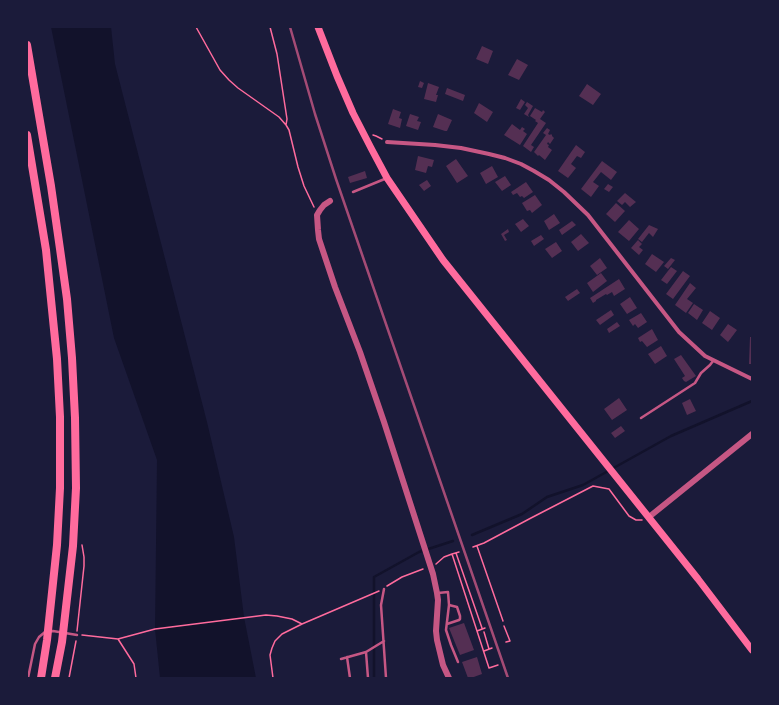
<!DOCTYPE html>
<style>
body{margin:0}
#map{position:relative;width:779px;height:705px;overflow:hidden;background:#1b1b3a;font-family:Karla,sans-serif}
canvas{display:block}
.frame{position:absolute;inset:0;border:28px solid #1b1b3a;pointer-events:none}
</style>
<div id="map">
<canvas width="779" height="705"></canvas>
<div class="frame"></div>
</div>
<script>
const context = document.querySelector('canvas').getContext('2d');
context.lineJoin = 'round';
function fill(path, color) {
  context.fillStyle = color;
  context.fill(path, 'evenodd');
}
function poly(rows) {
  const path = new Path2D();
  for (const r of rows) {
    path.moveTo(r[0], r[1]);
    for (let i = 2; i < r.length; i += 2) path.lineTo(r[i], r[i + 1]);
  }
  return path;
}
function trace(path, color, width, dash) {
  context.strokeStyle = color;
  context.lineWidth = width;
  context.lineCap = dash ? 'butt' : 'round';
  context.setLineDash(dash || []);
  context.stroke(path);
}
fill(poly([
 [51,27,111,27,115,64,207,422,234,537,244,617,256,678,160,678,155,629,157,460,114,338]
]), '#12122b');
trace(poly([
 [472,535,522,514,547,497,583,485,671,436,752,401],
 [374,678,374,577,419,552,453,541]
]), '#12122b', 2.5);
fill(poly([
 [482,46,493,51,488,64,476,59],
 [517,59,528,65,519,80,508,75],
 [420,81,424,83,422,88,418,87],
 [428,83,439,87,436,95,438,95,436,102,424,99],
 [587,84,601,94,593,105,579,96],
 [447,88,465,95,463,101,445,94],
 [521,99,525,102,520,110,516,108],
 [527,102,533,106,528,115,529,117,524,114,528,108,525,105],
 [479,103,493,112,487,122,474,113],
 [535,108,542,112,543,110,545,112,540,119,546,123,531,145,534,147,531,152,523,146,538,123,535,121,536,120,530,116],
 [393,109,401,112,399,118,402,119,400,128,388,124],
 [410,114,419,117,417,121,421,122,418,130,406,126],
 [438,114,452,120,447,131,445,131,433,127],
 [512,124,520,130,522,127,525,129,523,131,527,134,520,145,504,135],
 [547,128,550,130,548,134,550,135,551,134,552,135,552,136,554,138,550,144,548,142,547,144,549,145,548,147,552,150,545,160,539,155,538,156,534,152,546,135,543,133],
 [576,145,585,152,581,158,577,156,571,164,576,168,568,178,558,171],
 [418,156,434,160,432,167,428,166,426,173,415,170],
 [456,159,468,176,457,183,446,166],
 [602,161,617,172,611,180,601,172,593,182,599,186,591,197,581,189],
 [492,166,498,177,486,184,480,173],
 [365,171,367,178,350,183,348,177],
 [505,176,511,185,502,191,495,182],
 [427,180,431,186,424,191,419,185],
 [526,182,533,192,524,198,522,196,520,197,517,193,513,195,511,192],
 [608,184,613,187,609,192,604,189],
 [625,193,636,202,630,207,625,202,622,205,617,201],
 [535,195,542,205,532,213,530,210,527,211,522,203],
 [616,203,625,211,615,222,606,214],
 [554,214,560,223,549,230,544,221],
 [523,219,529,226,521,232,515,224],
 [629,220,639,229,629,241,618,232],
 [572,221,576,225,562,235,559,230],
 [649,225,658,229,653,237,649,233,642,242,638,239],
 [508,229,509,232,504,235,507,240,505,241,501,234],
 [581,234,589,243,578,251,571,242],
 [541,235,544,239,534,246,531,241],
 [638,240,642,244,639,247,643,250,639,255,631,248],
 [556,242,562,251,552,258,545,249],
 [652,254,664,262,656,272,645,264],
 [600,258,607,268,597,275,590,266],
 [671,258,675,260,668,269,664,266],
 [671,267,677,271,667,284,661,280],
 [683,271,690,276,673,299,666,294],
 [601,273,607,281,593,292,587,283],
 [619,279,625,289,614,296,612,292,607,295,606,294,596,300,596,301,593,303,590,298],
 [690,283,696,288,687,299,693,303,686,313,675,305],
 [577,289,580,293,568,301,565,297],
 [630,297,637,308,627,314,620,304],
 [694,304,703,310,697,320,688,313],
 [611,310,614,315,600,325,596,320],
 [710,311,720,318,712,330,702,323],
 [641,313,647,322,638,328,635,324,633,326,629,320],
 [617,322,620,326,609,333,607,329],
 [728,324,737,330,728,342,720,335],
 [652,329,658,340,647,347,642,341,640,342,638,338],
 [750,337,752,337,752,364,749,364],
 [661,346,667,356,655,364,648,354],
 [681,355,696,376,686,382,684,381,682,378,685,376,674,359],
 [619,398,627,410,612,420,604,409],
 [690,399,696,411,687,415,682,403],
 [621,426,625,431,615,438,611,433],
 [464,623,474,650,460,655,449,628],
 [477,657,482,674,471,678,468,678,462,662]
]), '#542f53');
trace(poly([
 [196,27,220,70,229,80,238,88,279,117,286,125,289,130,298,167,304,186,314,207],
 [270,27,277,54,287,119,286,125],
 [373,135,376,136,382,139],
 [477,546,503,621],
 [473,547,484,543,531,518,593,486,609,489,629,516,636,520,642,520],
 [456,553,482,628],
 [452,554,459,552],
 [436,564,444,557,452,554,489,668,498,665],
 [387,586,402,577,423,569],
 [504,626,510,641,506,642],
 [77,631,84,566,84,557,82,545],
 [477,631,485,628],
 [484,632,489,649],
 [82,635,118,639,155,629,266,615,277,616,292,619,302,624],
 [118,639,134,664,136,678],
 [484,651,492,648],
 [69,678,76,641],
 [273,678,270,655,272,648,275,641,282,634,302,624,379,591]
]), '#ff6b9d', 1.5);
trace(poly([
 [353,192,387,178],
 [641,418,695,383,701,373,710,365,713,361],
 [384,589,381,605,386,678],
 [438,593,448,592,449,605,446,630,451,645,458,662],
 [447,624,459,620,460,619,460,616,457,607,449,605],
 [347,657,350,678],
 [341,659,366,652],
 [28,678,35,644,39,637,45,632,53,631,77,635],
 [368,678,366,652,384,641]
]), '#c65784', 2.5);
trace(poly([
 [387,142,435,145,461,148,489,154,505,158,521,164,534,171,549,180,564,192,588,215,679,332,705,356,752,379]
]), '#c65784', 4);
trace(poly([
 [330,201,324,205,320,210,317,215,318,230,319,239,335,287,360,352,384,422,433,574,437,593,438,600,436,631,437,640,443,665,449,678],
 [649,517,752,434]
]), '#c65784', 6);
trace(poly([
 [318,27,337,76,353,113,371,148,387,178,443,260,698,579,752,650]
]), '#ff6b9d', 7);
trace(poly([
 [27,45,51,186,60,249,67,299,72,358,75,418,76,488,73,546,62,642,55,678],
 [27,135,46,250,57,359,60,417,60,488,57,545,47,640,41,678]
]), '#ff6b9d', 8);
trace(poly([
 [290,27,315,114,336,179,508,678]
]), '#a44b75', 2.5);
</script>
